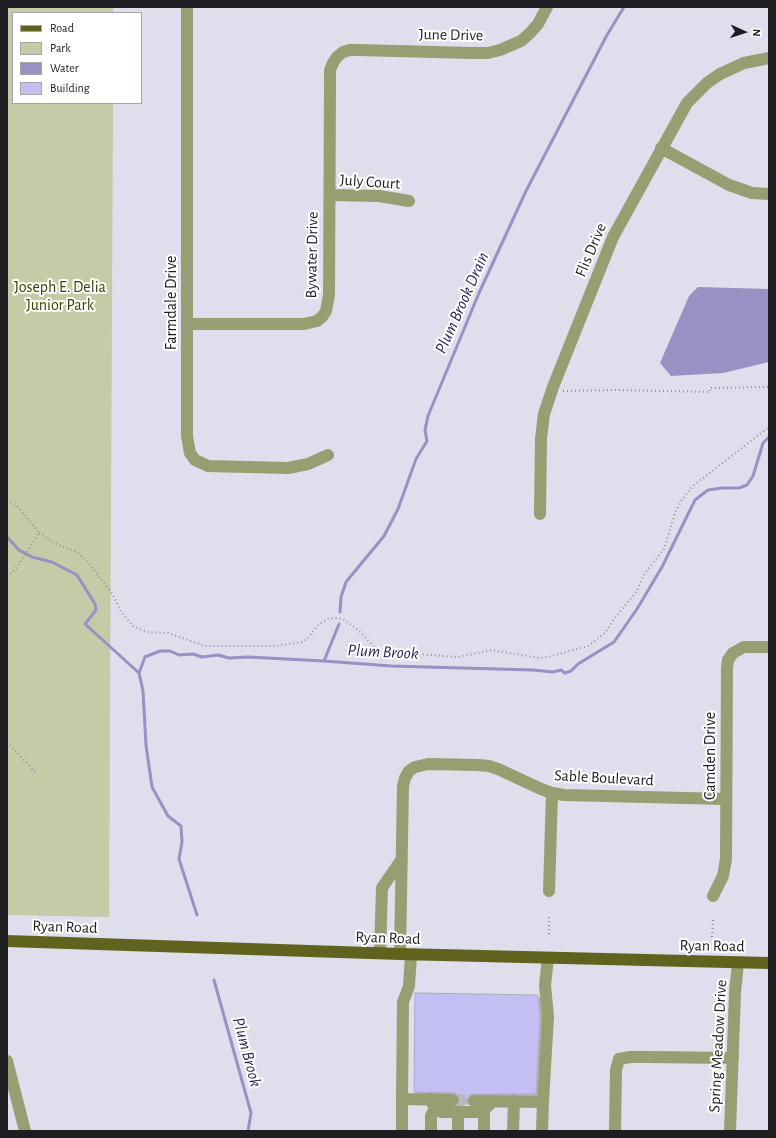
<!DOCTYPE html>
<style>
body{margin:0}
#map{position:relative;width:776px;height:1138px;overflow:hidden;background:#dfdeec;font-family:"Alegreya Sans",sans-serif}
canvas{display:block}
.frame{position:absolute;inset:0;border:8px solid #1d1d22;pointer-events:none}
.legend{position:absolute;left:12px;top:12px;width:130px;height:92px;box-sizing:border-box;background:#fff;border:1px solid #a5a5a7;margin:0;padding:5px 7px;list-style:none;font-size:12px;color:#1d1d22}
.legend li{display:flex;align-items:center;gap:8px;height:20px}
.legend b{width:20px;border:1px solid #a5a5a7}
.north{position:absolute;left:724px;top:12px;width:40px;height:40px;-webkit-text-stroke:3px #fff;paint-order:stroke;rotate:93deg;font-size:11px;font-weight:700;line-height:16px;text-align:center;color:#1d1d22}
.north::after{content:'';display:block;margin:auto;width:14px;height:18px;background:#1d1d22;clip-path:polygon(50% 0,100% 100%,50% 72%,0 100%)}
</style>
<div id="map">
<canvas width="776" height="1138"></canvas>
<div class="frame"></div>
<ul class="legend">
<li><b style="height:5px;background:#5f631e"></b>Road</li>
<li><b style="height:11px;background:#c6caa7"></b>Park</li>
<li><b style="height:11px;background:#9792c3"></b>Water</li>
<li><b style="height:11px;background:#c4bff3"></b>Building</li>
</ul>
<div class="north">N</div>
</div>
<script>
const context = document.querySelector('canvas').getContext('2d');
context.lineJoin = 'round';
function fill(path, color) {
  context.fillStyle = color;
  context.fill(path, 'evenodd');
}
function poly(rows) {
  const path = new Path2D();
  for (const r of rows) {
    path.moveTo(r[0], r[1]);
    for (let i = 2; i < r.length; i += 2) path.lineTo(r[i], r[i + 1]);
  }
  return path;
}
function trace(path, color, width, dash) {
  context.strokeStyle = color;
  context.lineWidth = width;
  context.lineCap = dash ? 'butt' : 'round';
  context.setLineDash(dash || []);
  context.stroke(path);
}
function drawText(font, color, halo, rows, align = 'center') {
  context.font = font + ' "Alegreya Sans",sans-serif';
  context.lineWidth = 4;
  context.setLineDash([]);
  context.textBaseline = 'middle';
  context.strokeStyle = halo;
  context.fillStyle = color;
  for (const [text, x, y, turn = 0] of rows) {
    context.save();
    context.translate(x, y);
    context.rotate((+turn || 0) * Math.PI / 180);
    context.textAlign = isNaN(turn) ? turn : align;
    if (halo) context.strokeText(text, 0, 0);
    context.fillText(text, 0, 0);
    context.restore();
  }
}
fill(poly([
 [7,7,113,7,113,13,13,13,13,103,113,103,109,917,7,915]
]), '#c6caa7');
fill(poly([
 [698,287,769,289,769,362,723,373,671,376,660,363,689,296]
]), '#9792c3');
fill(poly([
 [538,996,544,1002,542,1100,467,1105,460,1098,421,1097,415,1091]
]), '#0003');
trace(poly([
 [7,537,19,550,32,557,52,562,77,575,95,604,96,610,85,624,139,673],
 [340,612,341,597,346,582,384,536,398,509,416,459,427,441,425,430,428,416,479,293,526,191,607,35,624,7],
 [324,661,339,624],
 [197,915,179,859,182,842,181,826,168,816,152,787,146,745,143,691,139,673,145,657,160,651,170,651,179,655,193,654,202,657,218,655,229,658,248,657,324,661,391,666,533,670,553,672,561,670,565,673,571,671,578,664,614,642,637,609,662,567,695,500,708,490,722,488,739,488,747,485,753,476,763,443,769,437],
 [214,980,251,1113,248,1131]
]), '#9792c3', 3);
const building = poly([
 [415,993,538,995,540,1017,536,1094,474,1094,470,1095,467,1100,460,1100,459,1096,454,1093,414,1092,415,993]
]);
fill(building, '#c4bff3');
trace(building, '#adacba', 1);
trace(poly([
 [453,1100,474,1101]
]), '#b8b7c4', 12, [12, 6]);
trace(poly([
 [563,391,614,390,710,392,710,388,769,387],
 [7,500,16,505,25,515,39,533,17,567,12,573,7,576],
 [39,533,58,545,77,552,87,561,113,595,121,612,133,626,147,632,168,633,205,646,274,646,302,642,307,639,319,624,328,619,334,618,343,619,358,630,378,651,458,657,492,650,539,658,548,657,588,646,605,633,614,619,637,591,643,576,664,549,675,513,681,501,693,486,769,427],
 [7,742,36,773],
 [549,934,549,916],
 [712,937,713,920]
]), '#92919c', 2, [1, 3]);
trace(poly([
 [187,7,187,436,190,453,195,460,208,466,288,468,308,464,328,455],
 [661,148,729,185,752,193,769,194],
 [330,195,379,196,409,201],
 [187,324,304,324,317,321,322,317,326,311,329,295,330,79,330,70,333,63,337,57,343,52,350,50,358,50,472,53,488,53,500,50,521,41,530,33,538,24,547,7],
 [540,514,541,439,544,414,553,387,613,237,687,103,707,83,720,74,744,63,769,58],
 [549,891,552,793],
 [713,896,723,876,726,859,727,668,728,660,733,653,744,647,769,647],
 [380,953,382,888,401,860],
 [400,954,403,786,405,778,409,771,415,767,428,764,478,765,489,766,498,769,541,789,552,793,564,795,726,799],
 [411,955,409,986,403,1002,402,1099,453,1100],
 [7,1061,25,1131],
 [430,1099,435,1108,441,1112,476,1112,484,1110,493,1101],
 [474,1101,543,1102,548,1017,545,985,548,958],
 [402,1131,402,1099],
 [431,1131,431,1116,435,1108],
 [458,1131,458,1112],
 [484,1131,484,1110],
 [513,1131,514,1101],
 [542,1131,543,1102],
 [615,1131,616,1070,619,1059,630,1057,648,1057,733,1058],
 [730,1131,735,992,738,963]
]), '#999d72', 12);
trace(poly([
 [7,941,400,954,769,963]
]), '#5f631e', 12);
drawText('16px', '#1d1d22', '#fff', [
 ["June Drive",451,35,1],
 ["July Court",370,182,4],
 ["Flis Drive",591,250,-67],
 ["Bywater Drive",312,255,-89],
 ["Farmdale Drive",171,303,-90],
 ["Camden Drive",710,756,-90],
 ["Sable Boulevard",604,778,3],
 ["Ryan Road",65,927,2],
 ["Ryan Road",388,938,2],
 ["Ryan Road",712,946,1],
 ["Spring Meadow Drive",718,1046,-87]
]);
drawText('16px', '#404300', '#fff', [
 ["Joseph E. Delia",60,287],
 ["Junior Park",60,305]
]);
drawText('italic 17px', '#2f215e', '#fff', [
 ["Plum Brook Drain",462,303,-66],
 ["Plum Brook",383,652,3],
 ["Plum Brook",247,1052,75]
]);
</script>
